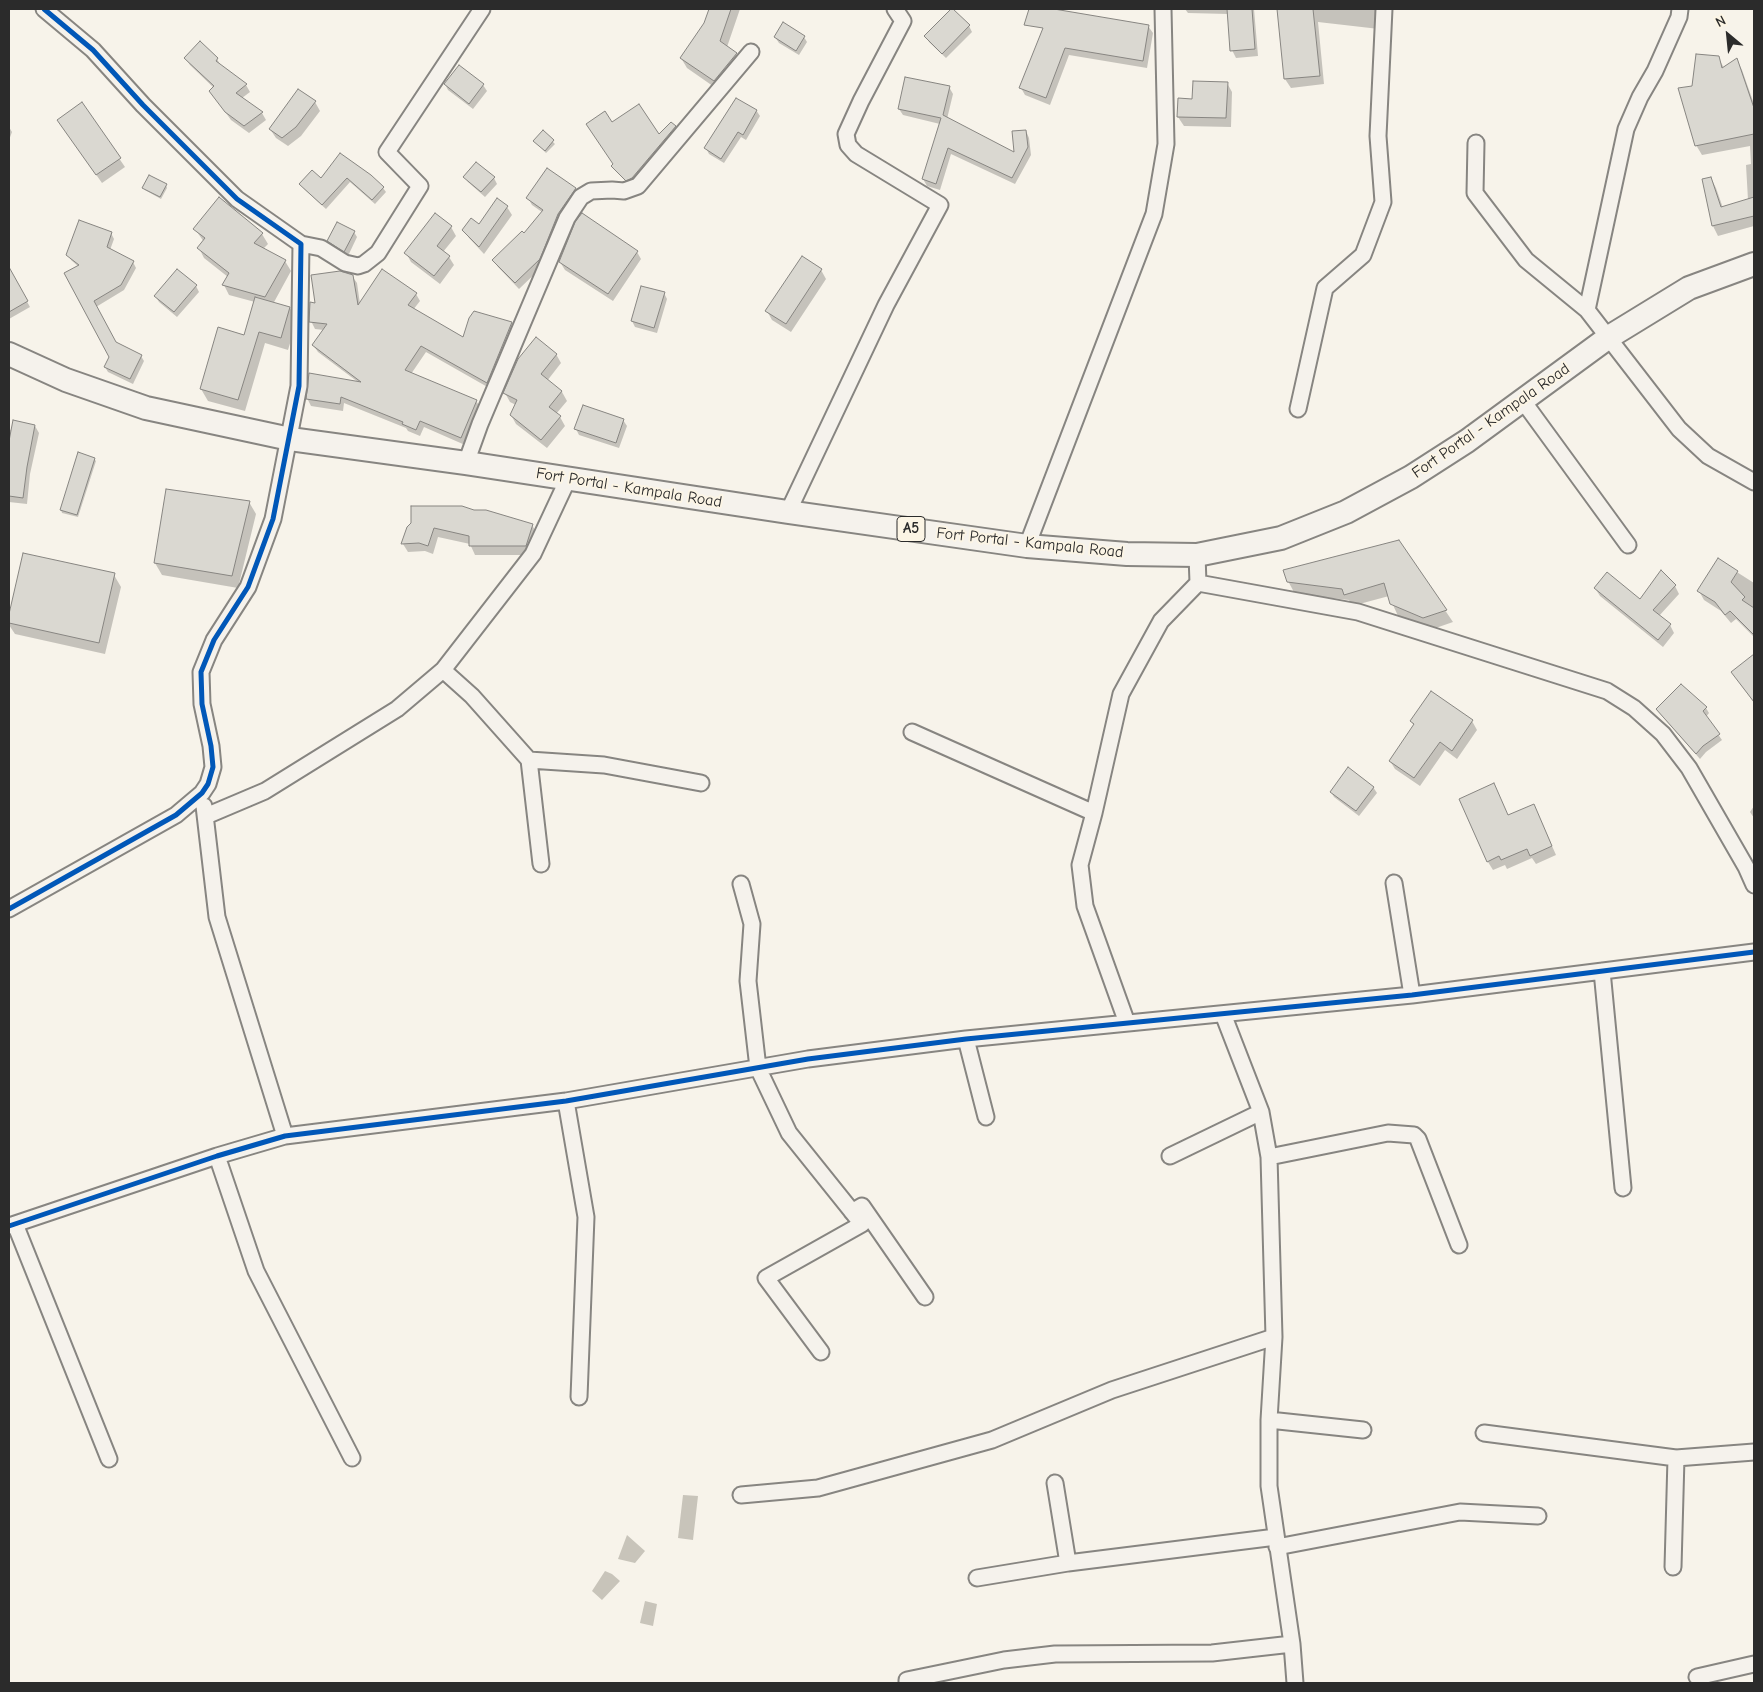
<!DOCTYPE html>
<style>
body{margin:0}
#map{position:relative;width:1763px;height:1692px;overflow:hidden;background:#f7f3ea;font-family:"Comic Neue",sans-serif}
canvas{display:block}
.frame{position:absolute;inset:0;border:10px solid #2b2b2b;pointer-events:none}
.north{position:absolute;left:1703px;top:10px;width:50px;height:50px;-webkit-text-stroke:4px #fcf5e5;paint-order:stroke;rotate:332deg;font-size:14px;font-weight:700;line-height:20px;text-align:center;color:#2b2b2b}
.north::after{content:'';display:block;margin:auto;width:18px;height:22px;background:#2b2b2b;clip-path:polygon(50% 0,100% 100%,50% 72%,0 100%)}
</style>
<div id="map">
<canvas width="1763" height="1692"></canvas>
<div class="frame"></div>
<div class="north">N</div>
</div>
<script>
const context = document.querySelector('canvas').getContext('2d');
context.lineJoin = 'round';
function fill(path, color) {
  context.fillStyle = color;
  context.fill(path, 'evenodd');
}
function poly(rows) {
  const path = new Path2D();
  for (const r of rows) {
    path.moveTo(r[0], r[1]);
    for (let i = 2; i < r.length; i += 2) path.lineTo(r[i], r[i + 1]);
  }
  return path;
}
function trace(path, color, width, dash) {
  context.strokeStyle = color;
  context.lineWidth = width;
  context.lineCap = dash ? 'butt' : 'round';
  context.setLineDash(dash || []);
  context.stroke(path);
}
function drawText(font, color, halo, rows, align = 'center') {
  context.font = font + ' "Comic Neue",sans-serif';
  context.lineWidth = 4;
  context.setLineDash([]);
  context.textBaseline = 'middle';
  context.strokeStyle = halo;
  context.fillStyle = color;
  for (const [text, x, y, turn = 0] of rows) {
    context.save();
    context.translate(x, y);
    context.rotate((+turn || 0) * Math.PI / 180);
    context.textAlign = isNaN(turn) ? turn : align;
    if (halo) context.strokeText(text, 0, 0);
    context.fillText(text, 0, 0);
    context.restore();
  }
}
fill(poly([
 [683,1495,698,1496,693,1540,678,1538],
 [627,1535,645,1551,635,1563,618,1559],
 [605,1571,612,1574,620,1581,602,1600,592,1591],
 [645,1601,657,1604,653,1626,640,1623]
]), '#c8c4ba');
fill(poly([
 [710,9,740,9,727,47,736,54,742,64,720,91,687,68,681,58,705,24],
 [1185,9,1254,9,1258,56,1236,58,1232,50,1228,14,1188,13],
 [1278,9,1384,9,1379,29,1318,22,1324,84,1291,88,1285,79],
 [952,10,969,26,972,32,946,58,929,42,926,36],
 [1048,18,1148,26,1153,33,1147,68,1069,55,1050,105,1025,95,1021,88],
 [775,37,804,37,807,42,799,55,779,43],
 [200,43,217,59,221,66,246,85,250,92,242,98,262,113,266,120,249,133,231,120,210,91,214,88,190,65,185,58],
 [1718,57,1724,68,1737,60,1742,70,1754,104,1754,226,1718,236,1713,226,1711,178,1716,188,1723,208,1748,200,1746,165,1751,164,1750,146,1702,155,1696,145,1694,87],
 [459,66,483,85,487,91,473,109,448,90,445,84],
 [1227,83,1232,92,1231,127,1184,126,1178,117,1193,100],
 [949,87,953,94,947,119,1015,154,1026,131,1029,138,1031,155,1015,184,951,154,940,190,927,186,923,179,940,124,903,115,899,109],
 [315,102,320,111,301,136,288,146,276,138,270,129],
 [82,104,125,167,102,183,64,129],
 [756,110,760,116,746,140,741,137,724,163,709,154,706,148],
 [612,124,659,136,671,124,678,133,629,185,613,166,615,164],
 [9,127,12,132,9,140],
 [543,132,555,144,546,153,535,141],
 [340,155,383,188,386,192,375,204,350,182,326,209,304,189,301,184,321,180],
 [465,177,494,178,497,184,485,197,468,182],
 [166,185,167,188,161,199,145,190,144,188],
 [575,188,580,196,543,266,519,289,498,267,493,260,525,235,542,212,532,205,528,198],
 [497,200,507,207,512,215,484,254,469,238,464,230,479,225],
 [451,227,456,236,443,252,449,257,454,265,440,284,411,262,406,253],
 [195,229,262,234,268,244,263,249,285,261,291,271,273,304,290,308,297,320,288,350,265,343,245,411,208,401,201,389,245,336,255,302,229,295,224,285,228,277,204,258,199,248,204,242],
 [354,232,357,237,348,256,332,246,328,241],
 [111,233,114,239,110,250,133,262,136,268,124,290,96,307,115,344,141,356,144,361,133,384,108,372,105,367,110,357,79,267,71,260,68,254],
 [637,252,641,259,613,301,565,270,560,262],
 [821,270,826,279,791,332,772,320,767,311],
 [352,276,357,283,360,304,416,294,420,301,413,310,464,339,511,323,515,330,491,389,426,352,411,374,476,401,481,408,465,445,424,427,420,436,408,431,406,428,344,403,343,411,311,406,307,398,358,382,318,352,313,345,324,330,315,329,311,321,316,305],
 [15,280,30,307,9,319,9,284],
 [196,286,199,292,177,317,159,302,156,297],
 [664,293,667,299,657,333,635,327,632,321],
 [556,354,561,363,547,381,562,392,567,401,556,414,560,417,565,426,547,448,516,424,511,415,516,405,510,402,505,393],
 [623,420,627,426,619,448,579,435,576,429],
 [35,426,39,433,30,474,27,504,9,502,9,430],
 [94,459,96,461,78,517,62,513,61,510],
 [249,502,256,514,238,588,162,575,155,563],
 [532,525,537,534,531,555,475,555,470,544,438,537,433,554,425,551,408,552,403,544,408,527],
 [1398,541,1453,622,1430,630,1398,616,1389,596,1352,606,1349,600,1295,594,1288,581],
 [24,554,114,575,121,587,105,654,15,634,9,625,9,627,9,619],
 [1718,560,1754,583,1754,637,1736,619,1731,623,1721,611,1704,600,1699,591],
 [1675,586,1679,594,1659,616,1670,625,1674,633,1663,647,1600,596,1595,588,1641,601],
 [1754,655,1754,703,1733,673],
 [1706,708,1709,713,1706,717,1722,740,1706,752,1700,759,1657,710],
 [1411,721,1472,721,1477,730,1457,759,1445,750,1420,786,1395,769,1390,761,1414,726],
 [1373,787,1377,793,1359,816,1334,797,1331,792],
 [1534,805,1556,855,1536,864,1532,858,1507,869,1505,865,1493,870,1488,862,1509,817],
 [1754,806,1754,818,1750,812]
]), '#0003');
const building = poly([
 [709,9,731,9,720,41,737,53,714,81,680,58,704,23,709,9],
 [951,9,953,9,970,25,942,54,924,36,951,9],
 [1029,9,1054,9,1149,25,1143,61,1065,48,1046,98,1019,88,1043,28,1024,25,1029,9],
 [1227,9,1252,9,1255,49,1230,51,1227,9],
 [1277,9,1313,9,1320,76,1284,79,1277,9],
 [783,22,805,36,796,51,774,37,783,22],
 [200,41,218,58,216,61,247,84,236,93,263,112,244,126,225,112,209,91,214,86,184,58,200,41],
 [1696,54,1719,56,1722,68,1737,58,1754,108,1754,134,1695,146,1678,88,1692,86,1696,54],
 [459,65,484,84,469,104,444,84,459,65],
 [905,77,950,86,943,115,1014,152,1012,131,1026,130,1028,147,1012,178,948,148,936,184,922,179,941,118,898,109,905,77],
 [1193,81,1228,82,1226,118,1177,117,1178,98,1192,99,1193,81],
 [298,89,316,101,296,127,282,138,269,129,298,89],
 [736,98,757,110,743,135,738,132,721,159,704,148,736,98],
 [82,102,121,158,96,175,57,120,82,102],
 [639,104,659,134,671,122,676,126,632,178,626,181,611,166,613,164,586,124,605,111,612,122,639,104],
 [543,130,554,140,545,151,533,141,543,130],
 [340,153,371,175,384,187,372,200,347,178,322,205,299,184,312,170,321,178,340,153],
 [476,162,495,177,481,192,463,177,476,162],
 [547,168,576,188,558,214,540,259,515,283,492,260,522,231,524,233,543,210,526,198,547,168],
 [149,175,167,184,160,197,142,188,149,175],
 [1711,177,1721,207,1754,197,1754,216,1712,226,1702,179,1711,177],
 [219,197,263,233,254,243,286,260,265,297,222,285,229,273,197,248,205,238,193,229,219,197],
 [497,198,508,206,479,247,462,230,471,218,479,224,497,198],
 [435,213,452,226,437,246,450,256,434,276,404,253,435,213],
 [582,213,638,251,608,294,559,262,575,222,582,213],
 [79,220,112,232,107,247,134,261,121,285,94,301,116,342,142,355,130,379,104,367,109,357,64,273,79,265,66,255,79,220],
 [337,222,355,231,344,252,327,241,337,222],
 [802,256,822,269,786,324,765,311,802,256],
 [9,267,28,301,9,312,9,267],
 [177,269,197,285,174,312,154,296,177,269],
 [382,269,417,293,408,305,463,337,469,318,474,311,512,322,487,383,421,346,405,370,477,400,461,438,420,421,416,430,402,424,403,422,341,397,340,404,306,399,309,373,361,382,312,345,327,324,309,322,310,302,315,303,311,275,340,271,353,275,358,305,382,269],
 [641,286,665,292,654,328,631,321,641,286],
 [255,297,290,307,281,338,259,332,238,400,200,389,218,327,244,335,255,297],
 [536,337,557,354,541,374,562,391,549,407,561,416,541,440,510,415,517,400,503,393,518,359,536,337],
 [583,405,624,419,616,443,574,429,583,405],
 [13,420,35,425,27,467,23,498,9,496,9,441,13,420],
 [78,452,95,458,77,515,60,510,78,452],
 [166,489,250,501,232,576,154,563,166,489],
 [411,506,462,506,474,510,486,510,533,524,526,546,469,546,469,536,434,528,428,546,419,543,401,544,407,527,411,523,411,506],
 [1399,540,1447,610,1423,618,1390,604,1384,583,1344,595,1342,589,1287,582,1283,570,1399,540],
 [23,553,115,573,99,643,9,623,9,614,23,553],
 [1718,558,1738,571,1731,582,1745,597,1742,600,1754,608,1754,635,1730,611,1725,615,1715,602,1697,591,1718,558],
 [1661,570,1676,585,1653,610,1671,624,1658,640,1594,588,1607,572,1640,599,1661,570],
 [1754,654,1754,702,1731,672,1754,654],
 [1681,684,1707,707,1703,711,1720,734,1703,746,1696,754,1656,709,1681,684],
 [1431,691,1473,720,1452,751,1440,742,1414,778,1389,761,1414,724,1410,721,1431,691],
 [1348,767,1374,787,1356,811,1330,792,1348,767],
 [1494,783,1508,815,1534,804,1552,846,1530,856,1527,849,1501,860,1499,856,1487,862,1459,799,1494,783]
]);
fill(building, '#dad8d1');
trace(building, '#878581', 1);
const minor = poly([
 [1476,143,1475,193,1526,260,1587,310,1679,429,1708,456,1754,482],
 [301,244,321,248,345,263,358,266,364,264,378,253,420,186,387,152,482,9],
 [1587,310,1626,129,1640,97,1655,71,1679,17,1680,9],
 [1523,401,1628,545],
 [1298,409,1325,288,1363,255,1383,202,1378,136,1384,9],
 [466,463,480,424,567,218,581,197,591,191,612,190,624,191,638,186,751,52],
 [788,512,886,305,940,205,856,154,848,145,846,134,861,101,903,21,895,9],
 [1027,546,1154,214,1166,144,1163,9],
 [1198,583,1358,612,1607,691,1634,708,1663,734,1689,768,1746,867,1754,885],
 [443,670,472,696,529,760,541,864],
 [912,732,1094,813],
 [529,760,604,765,701,783],
 [204,806,217,917,285,1136],
 [206,816,265,791,397,709,443,670,533,554,568,479],
 [1394,883,1412,995],
 [741,884,752,924,748,981,758,1068,789,1133,862,1224,766,1278,821,1352],
 [9,909,176,815,202,793,208,784,213,767,211,746,202,704,201,672,214,640,248,587,273,519,299,386,301,244,237,199,143,105,93,50,44,9],
 [1602,971,1623,1188],
 [1223,1014,1261,1112,1269,1157,1274,1337,1269,1420,1269,1486,1292,1644,1295,1683],
 [1127,1023,1085,906,1080,865,1094,813,1121,694,1161,621,1198,583,1197,555],
 [966,1039,986,1117],
 [566,1101,586,1217,579,1397],
 [217,1156,256,1271,352,1458],
 [1170,1156,1261,1112],
 [1269,1157,1388,1133,1414,1135,1418,1139,1459,1245],
 [852,1212,862,1206,925,1297],
 [15,1224,109,1459],
 [9,1226,217,1156,285,1136,566,1101,808,1059,966,1039,1412,995,1754,952],
 [1269,1420,1363,1430],
 [1484,1433,1676,1458,1754,1452],
 [1055,1483,1068,1563],
 [741,1495,818,1488,992,1440,1112,1390,1274,1337],
 [1277,1547,1460,1512,1538,1516],
 [1673,1567,1676,1458],
 [977,1578,1068,1563,1276,1537],
 [1697,1677,1754,1664],
 [907,1683,907,1680,1004,1660,1055,1654,1212,1653,1292,1644]
]);
const primary = poly([
 [9,354,66,380,146,408,290,439,466,463,788,512,1027,546,1127,554,1197,555,1281,538,1346,512,1411,477,1467,441,1609,337,1689,288,1754,264]
]);
trace(minor, '#878581', 19);
trace(primary, '#878581', 26);
trace(minor, '#f5f2ec', 15);
trace(primary, '#f5f2ec', 22);
trace(poly([
 [9,909,176,815,202,793,208,784,213,767,211,746,202,704,201,672,214,640,248,587,273,519,299,386,301,244,237,199,143,105,93,50,44,9],
 [9,1226,217,1156,285,1136,566,1101,808,1059,966,1039,1412,995,1754,952]
]), '#0057b8', 5);
for (const [x, y, w] of [
 [911,529,28]
]) {
  const box = new Path2D();
  box.roundRect(x - w / 2, y - 12.5, w, 25, 4);
  context.fillStyle = '#fcf5e5';
  context.fill(box);
  trace(box, '#2b2b2b', 1);
}
drawText('bold 15px', '#2b2b2b', null, [
 ["A5",911,529]
]);
drawText('16px', '#2b2b2b', '#fcf5e5', [
 ["Fort Portal - Kampala Road",1491,421,-35],
 ["Fort Portal - Kampala Road",629,488,9],
 ["Fort Portal - Kampala Road",1030,543,6]
]);
</script>
